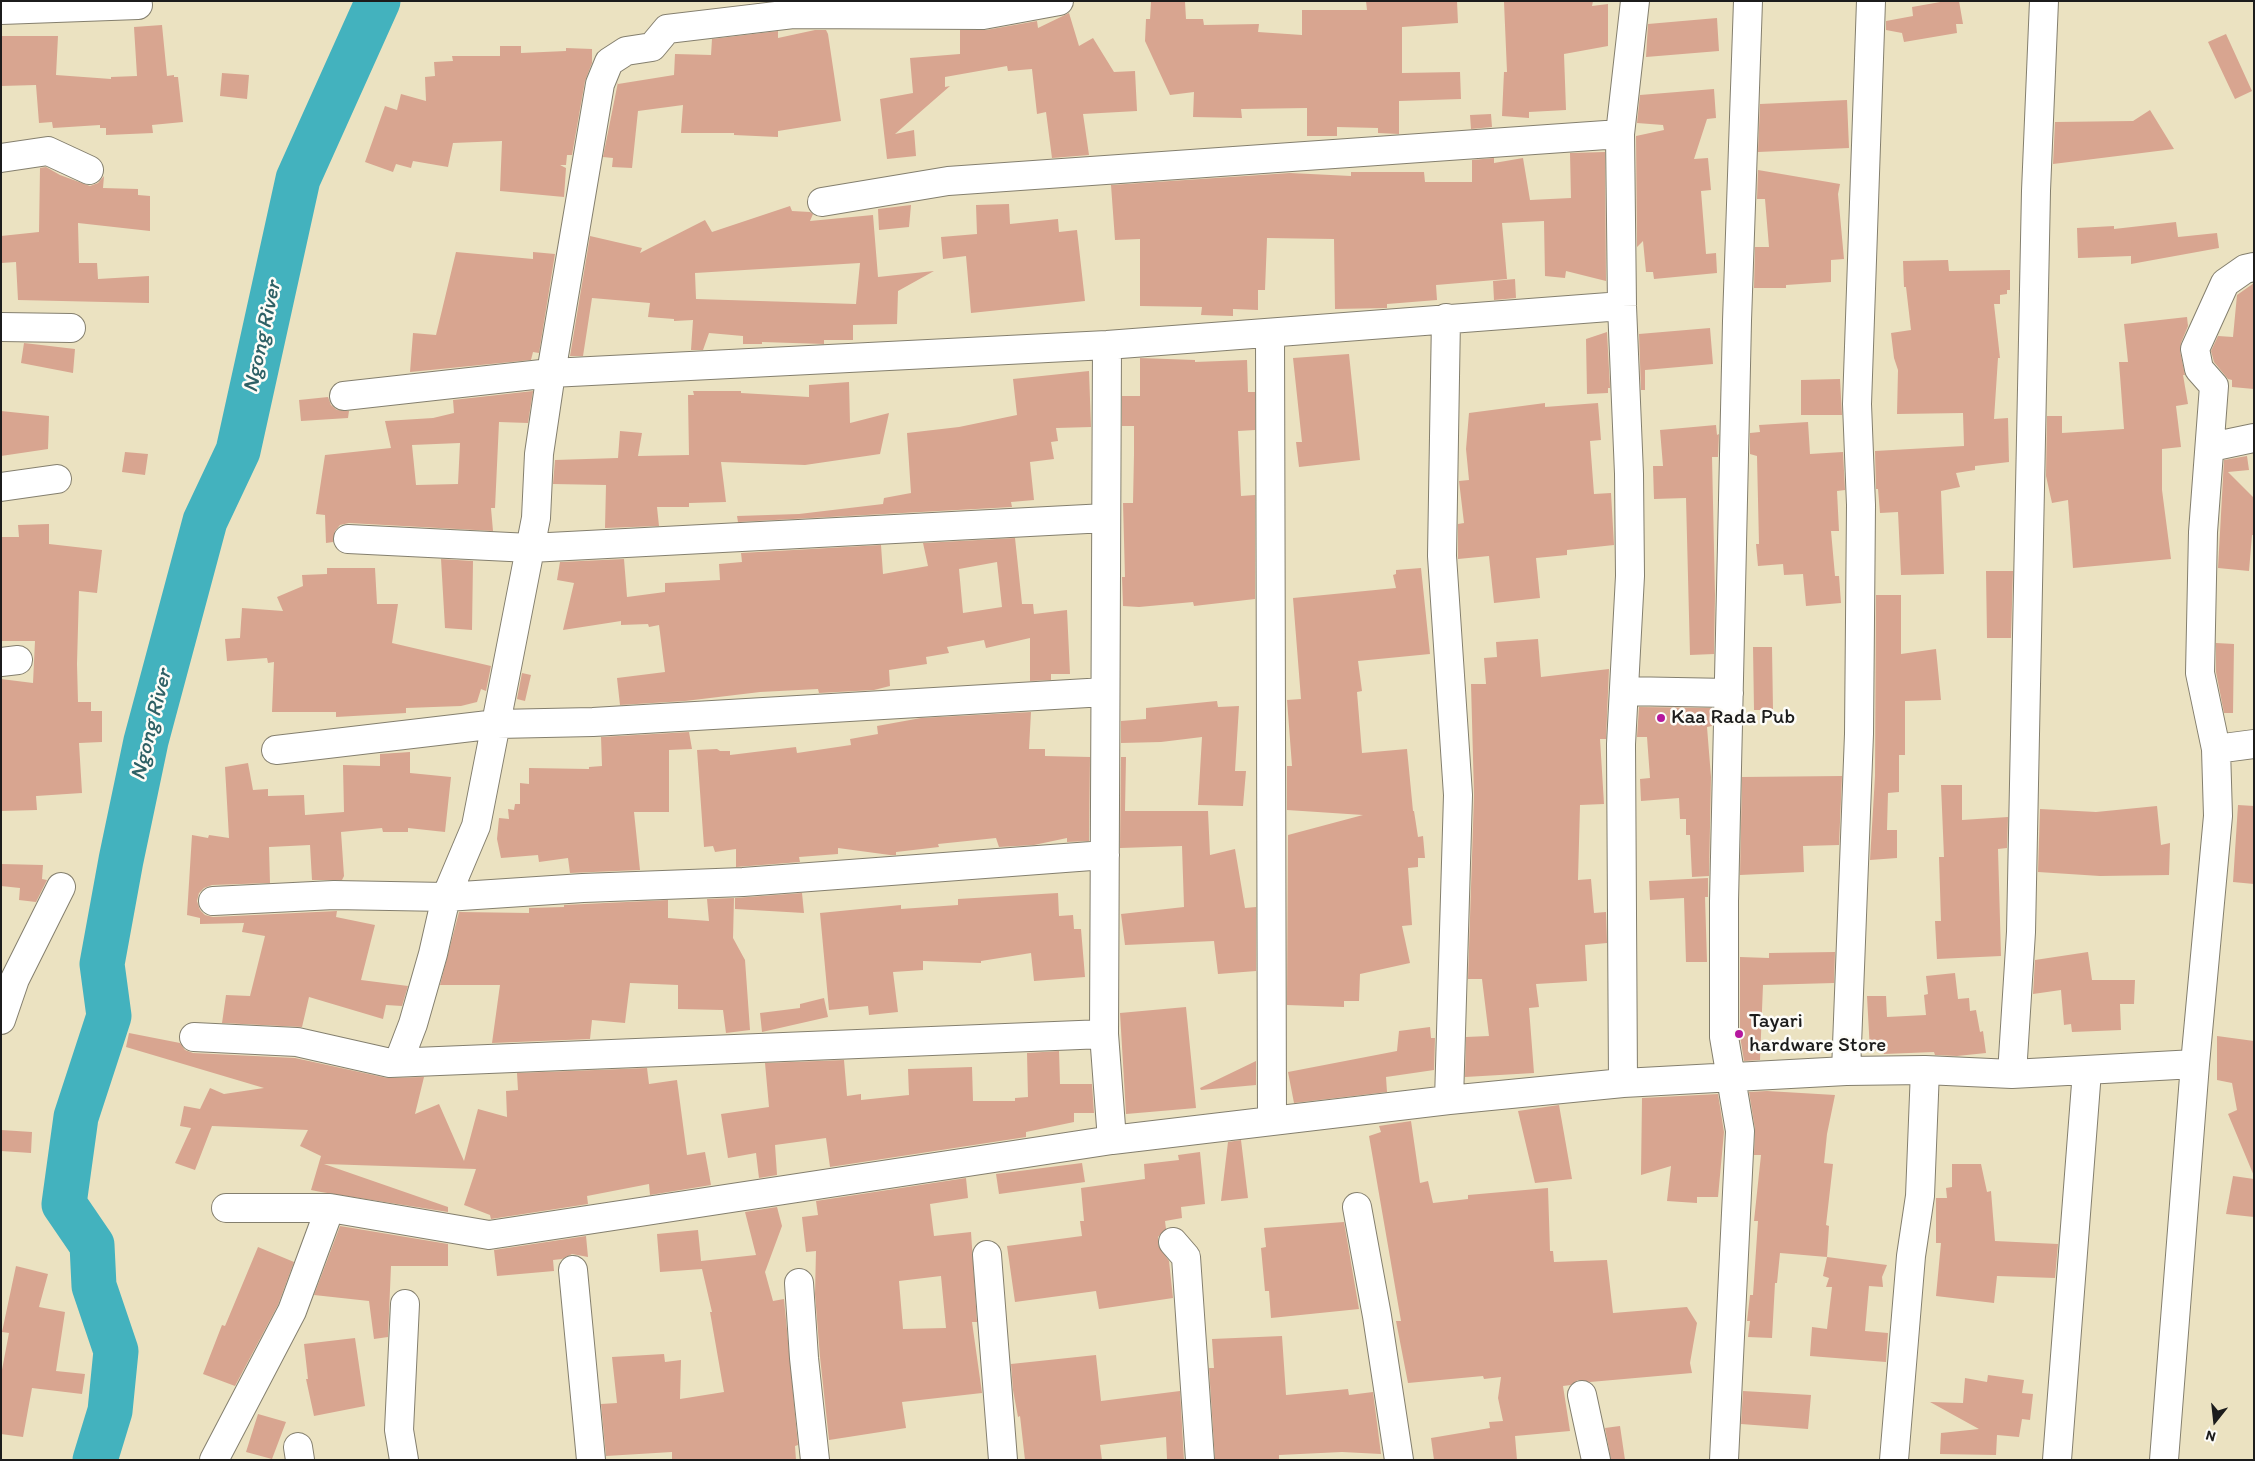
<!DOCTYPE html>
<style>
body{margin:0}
#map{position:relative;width:2255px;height:1461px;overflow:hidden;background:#ebe2c1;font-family:Itim,sans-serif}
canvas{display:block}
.frame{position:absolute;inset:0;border:2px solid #1c1c1c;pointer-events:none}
.north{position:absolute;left:2190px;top:1396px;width:50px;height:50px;-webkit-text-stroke:4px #fdfcf7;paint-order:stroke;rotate:196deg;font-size:14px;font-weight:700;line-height:20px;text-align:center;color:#1c1c1c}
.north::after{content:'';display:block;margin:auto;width:18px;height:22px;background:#1c1c1c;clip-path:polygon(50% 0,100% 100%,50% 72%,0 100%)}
</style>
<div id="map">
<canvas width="2255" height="1461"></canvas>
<div class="frame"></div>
<div class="north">N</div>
</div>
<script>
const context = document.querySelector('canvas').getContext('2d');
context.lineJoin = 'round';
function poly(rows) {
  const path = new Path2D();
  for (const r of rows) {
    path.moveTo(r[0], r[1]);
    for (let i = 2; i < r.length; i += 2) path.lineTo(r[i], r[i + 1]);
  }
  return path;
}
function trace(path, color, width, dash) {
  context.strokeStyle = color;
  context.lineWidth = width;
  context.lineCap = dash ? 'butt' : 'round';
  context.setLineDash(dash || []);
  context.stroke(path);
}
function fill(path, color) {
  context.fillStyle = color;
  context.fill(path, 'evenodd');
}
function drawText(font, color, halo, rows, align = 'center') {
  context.font = font + ' Itim,sans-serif';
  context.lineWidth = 5;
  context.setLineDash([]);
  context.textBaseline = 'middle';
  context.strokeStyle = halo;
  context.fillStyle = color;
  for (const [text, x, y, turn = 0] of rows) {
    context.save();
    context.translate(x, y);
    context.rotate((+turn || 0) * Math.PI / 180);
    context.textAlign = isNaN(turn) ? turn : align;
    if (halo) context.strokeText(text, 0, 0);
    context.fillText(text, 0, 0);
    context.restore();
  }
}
trace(poly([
 [95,1460,110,1411,116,1351,94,1286,92,1245,64,1204,76,1117,109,1016,102,964,121,860,146,741,205,521,238,451,298,179,378,1]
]), '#43b2be', 45);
fill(poly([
 [1366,1,1457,1,1458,23,1402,27,1402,73,1460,72,1461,99,1399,101,1399,134,1378,133,1378,128,1337,127,1337,136,1307,136,1307,108,1241,109,1242,118,1193,117,1194,92,1170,95,1145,41,1146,19,1150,19,1151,2,1185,2,1186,19,1203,19,1204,25,1259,24,1258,32,1302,35,1302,10,1367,10],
 [1593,1,1592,6,1608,4,1608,46,1564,54,1566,110,1529,112,1529,118,1502,116,1504,72,1507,72,1504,2],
 [1946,1,1959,1,1963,24,1956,24,1957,33,1904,42,1902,33,1886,30,1886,21,1913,16,1912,7],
 [1069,13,1079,46,1093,38,1114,72,1135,71,1137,111,1083,114,1089,155,1052,158,1046,112,1037,114,1032,69,1008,71,1007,66,945,77,945,87,950,86,895,134,914,130,916,156,887,159,880,99,913,93,910,58,960,54,960,30,986,30,1037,21,1038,28],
 [1717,18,1719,51,1646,57,1648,24],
 [162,25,167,76,174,75,174,77,178,77,183,122,152,125,153,133,106,135,106,128,100,128,100,125,53,128,52,122,39,123,36,85,1,86,1,36,58,36,56,75,111,79,111,77,137,76,134,27],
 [815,30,826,30,828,34,841,121,778,131,778,137,734,135,734,133,681,133,683,105,638,111,632,168,612,167,613,158,603,157,618,82,618,84,674,75,675,54,711,55,712,39,778,31,778,38],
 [2226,34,2252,91,2235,99,2208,42],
 [500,46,521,46,521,53,566,51,566,48,592,49,592,63,585,81,572,155,567,155,566,165,560,165,566,168,564,197,500,191,502,141,453,143,448,167,413,161,411,168,396,164,393,172,365,162,385,106,397,110,401,94,426,101,425,77,435,76,434,62,453,61,452,56,500,56],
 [222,73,249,75,247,99,220,96],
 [1714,89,1716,118,1707,119,1694,159,1708,158,1711,190,1701,191,1706,254,1716,253,1717,273,1654,279,1653,272,1646,272,1643,241,1637,247,1636,136,1664,130,1663,125,1637,123,1640,95],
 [1847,100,1849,148,1758,152,1760,104],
 [2150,110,2174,149,2053,164,2055,122,2133,121],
 [1491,114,1492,127,1471,129,1470,115],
 [1605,152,1606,281,1566,271,1565,278,1545,276,1544,221,1502,223,1507,279,1436,285,1437,300,1387,304,1387,308,1335,309,1334,239,1267,238,1265,290,1258,290,1258,310,1233,309,1233,316,1201,315,1202,307,1140,306,1140,239,1115,240,1111,185,1290,173,1351,176,1351,172,1424,172,1425,182,1472,182,1472,160,1494,158,1494,163,1523,158,1530,200,1571,198,1570,153],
 [46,167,60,175,90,186,98,183,104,176,103,188,138,189,138,195,150,196,150,231,78,223,79,263,97,263,98,279,149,276,149,303,18,300,16,262,1,263,1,236,39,232,40,168],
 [1758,170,1840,184,1838,194,1844,259,1831,260,1831,282,1786,285,1786,288,1754,288,1755,247,1769,247,1765,199,1757,199],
 [1009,204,1010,224,1058,219,1059,232,1077,230,1085,301,971,313,966,256,943,259,941,237,977,234,976,205],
 [911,205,909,227,879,230,878,209],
 [790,206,792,211,810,212,813,214,810,221,873,215,878,277,934,271,898,291,897,324,853,325,853,340,824,340,824,344,762,342,762,344,743,344,743,336,709,333,703,350,691,350,693,320,674,321,674,319,648,317,650,303,592,298,583,356,570,356,590,236,642,248,640,253,705,220,712,232],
 [860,263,856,304,696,299,695,273],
 [2176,222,2178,237,2217,233,2219,248,2131,264,2131,256,2078,258,2077,228,2114,226,2114,229],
 [456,252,533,259,533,252,555,254,539,353,533,352,531,360,410,372,413,333,436,335],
 [1948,260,1949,271,2010,270,2010,290,2007,290,2007,294,2000,295,2000,304,1994,304,2000,358,1998,358,1994,419,2008,418,2009,462,1975,466,1975,470,1956,473,1960,487,1941,491,1944,574,1901,575,1898,512,1880,513,1878,489,1876,489,1875,451,1964,446,1963,413,1897,414,1898,370,1894,358,1891,333,1911,330,1906,287,1904,287,1903,261],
 [1515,279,1516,298,1494,300,1493,281],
 [2254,283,2254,389,2232,387,2232,380,2228,379,2214,362,2211,351,2218,336,2233,337,2237,295],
 [2187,317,2188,326,2181,343,2180,351,2185,375,2183,375,2188,404,2176,406,2181,447,2162,449,2162,490,2171,559,2073,568,2068,500,2052,503,2046,476,2047,416,2062,416,2062,433,2124,429,2119,362,2128,362,2124,324],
 [1710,328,1713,364,1645,370,1645,390,1641,390,1639,334],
 [1607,332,1610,388,1608,388,1608,393,1587,394,1586,339],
 [24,343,75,349,73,373,21,363],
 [1349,354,1360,460,1299,467,1296,442,1302,442,1293,358],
 [1140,358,1195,360,1195,362,1247,360,1248,392,1255,392,1255,430,1238,431,1241,496,1255,495,1255,599,1194,606,1193,602,1139,607,1123,606,1122,577,1125,577,1123,503,1133,503,1134,454,1134,426,1122,426,1122,396,1140,396],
 [1089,371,1091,427,1056,428,1058,441,1051,442,1054,459,1030,462,1034,500,1011,502,1012,507,738,522,737,516,799,514,883,504,884,498,911,493,907,433,959,427,1017,415,1013,379],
 [1840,379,1842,415,1801,415,1801,380],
 [849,382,850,423,889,413,880,454,805,465,721,462,726,502,689,503,689,507,657,507,659,526,605,528,606,485,553,484,555,460,618,458,620,431,642,433,638,456,689,455,688,395,694,395,693,391,741,391,741,393,809,397,809,385],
 [533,391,528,423,499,422,495,508,491,508,493,531,349,523,340,525,335,531,333,542,326,543,325,515,316,514,325,455,391,448,385,421,433,418,454,413,453,400],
 [460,443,458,484,416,485,412,445],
 [328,397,331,405,337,410,349,411,348,418,301,421,299,400],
 [1545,403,1545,407,1598,403,1601,440,1590,441,1594,494,1611,493,1614,545,1567,550,1567,555,1536,558,1540,598,1494,603,1489,556,1458,559,1458,524,1464,523,1459,481,1469,480,1466,449,1469,413],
 [1,411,49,416,48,449,1,456],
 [1808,422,1810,454,1843,452,1845,490,1837,491,1839,531,1831,531,1835,576,1839,576,1841,603,1806,606,1803,574,1784,575,1783,564,1758,566,1756,544,1759,544,1757,456,1750,454,1750,433,1760,432,1759,425],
 [1716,425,1717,435,1719,434,1718,457,1712,457,1715,595,1714,654,1690,655,1686,498,1654,499,1653,466,1663,466,1660,430],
 [125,452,148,454,145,475,122,472],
 [2247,456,2249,470,2228,472,2254,498,2254,535,2252,535,2249,571,2218,568,2224,460],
 [49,524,49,544,102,550,97,593,79,591,77,664,78,702,91,702,91,711,102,711,102,742,79,743,82,793,36,796,37,810,1,811,1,679,33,683,35,641,2,641,1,537,19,537,18,525],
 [1015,538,1022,604,1033,604,1034,614,1067,610,1070,674,1051,674,1051,680,1030,681,1030,638,986,648,984,640,947,647,949,653,926,657,927,664,889,670,890,686,874,690,819,693,818,689,760,692,685,701,620,705,617,678,665,672,659,625,649,627,648,624,621,625,621,621,563,630,574,583,557,580,560,562,624,559,627,597,665,592,665,583,720,580,719,564,742,562,741,553,881,545,883,574,928,566,923,543],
 [997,562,1002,607,963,613,959,569],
 [441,559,473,561,472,630,445,628],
 [327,568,375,568,377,604,398,604,392,643,491,666,486,691,481,689,477,702,461,706,406,708,406,713,336,717,336,712,272,712,274,662,268,663,267,658,227,661,225,639,240,638,242,608,283,611,277,597,303,586,302,575,327,574],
 [1421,568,1430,654,1358,661,1362,691,1357,692,1362,753,1407,749,1413,811,1414,811,1418,837,1423,836,1425,858,1418,858,1418,867,1408,868,1412,925,1402,926,1410,963,1360,974,1359,1001,1344,1001,1344,1007,1287,1005,1288,835,1363,815,1287,810,1287,766,1292,766,1287,700,1301,699,1293,598,1396,588,1393,575,1396,574,1396,570],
 [1986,571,2013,571,2011,638,1987,638],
 [1876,595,1901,595,1901,654,1936,649,1941,700,1905,701,1905,755,1899,755,1899,792,1888,793,1887,830,1897,830,1897,858,1870,860,1875,776],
 [1538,639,1541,677,1609,669,1606,739,1600,739,1604,804,1580,805,1578,880,1591,879,1594,913,1606,912,1607,943,1585,945,1587,981,1536,984,1539,1007,1529,1008,1534,1073,1465,1077,1466,1037,1489,1036,1482,979,1468,979,1474,795,1471,684,1486,684,1484,658,1497,657,1496,642],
 [2216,643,2234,644,2233,713,2224,713,2216,672],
 [1753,647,1772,647,1773,710,1754,710],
 [522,673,531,675,525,701,517,699],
 [1217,701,1218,707,1239,706,1235,771,1246,771,1243,806,1198,805,1202,737,1161,742,1121,743,1121,721,1146,719,1146,708],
 [1639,707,1713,708,1712,726,1707,727,1711,777,1709,876,1692,877,1690,835,1686,835,1686,819,1680,819,1679,798,1641,801,1640,779,1650,778,1647,737,1637,737],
 [1031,712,1029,749,1045,749,1045,756,1090,757,1089,841,1067,842,1067,838,1034,845,999,847,996,838,938,844,939,847,896,852,896,855,890,855,838,848,838,854,799,857,800,862,736,867,736,849,715,852,713,846,704,847,697,750,717,749,720,751,730,751,730,755,796,747,797,753,851,745,850,739,878,734,877,726,921,718],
 [689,732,692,749,669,750,669,812,634,812,640,870,570,873,568,858,539,862,538,855,501,858,497,839,499,818,509,819,508,809,514,810,515,804,520,804,520,783,529,784,529,768,589,769,589,767,602,766,601,737],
 [410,752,410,773,451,777,445,832,408,828,408,832,383,832,382,828,341,832,344,876,342,880,312,880,310,845,269,847,270,883,212,885,204,888,199,893,197,901,200,910,205,915,213,917,337,911,336,917,375,925,361,980,408,986,402,1006,386,1005,383,1019,309,997,302,1027,222,1023,226,995,250,996,265,936,242,932,244,923,200,924,200,918,187,915,192,835,208,838,209,835,229,838,225,767,248,763,253,790,268,789,268,796,304,795,305,815,344,812,343,765,380,766,380,754],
 [1121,757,1126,757,1125,811,1208,811,1210,855,1235,849,1245,908,1256,907,1256,971,1218,974,1214,941,1125,945,1121,914,1184,907,1182,846,1120,848],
 [1842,776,1839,845,1803,846,1804,872,1740,875,1742,777],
 [1941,785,1962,785,1962,820,2008,817,2007,848,1998,849,2001,956,1937,959,1935,921,1941,921,1939,857,1944,857],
 [2238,805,2254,806,2254,884,2233,882],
 [2157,806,2161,845,2170,843,2169,875,2100,876,2038,872,2040,809,2096,812],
 [1,864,43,865,42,879,47,880,36,902,19,900,20,888,1,886],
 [1708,878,1708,897,1705,897,1707,962,1686,962,1684,898,1650,900,1649,881],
 [802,893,804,913,735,909,735,898],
 [1058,893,1059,916,1073,915,1074,929,1081,929,1085,977,1034,981,1031,953,981,961,981,963,923,961,923,970,893,972,898,1012,869,1015,868,1006,829,1010,820,913,901,905,901,909,958,905,958,899],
 [734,898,733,938,745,960,750,1030,726,1033,723,1010,678,1009,678,985,630,983,625,1023,592,1020,590,1039,492,1043,500,985,440,985,459,912,529,913,529,908,564,907,564,905,668,900,668,918,709,921,707,899],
 [1835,952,1834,983,1763,985,1760,1060,1744,1061,1740,1036,1740,957,1769,958,1769,953],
 [2088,952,2092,980,2135,980,2134,1004,2120,1004,2121,1030,2072,1032,2071,1024,2064,1025,2061,990,2033,994,2035,960],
 [1955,973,1958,999,1969,998,1970,1011,1976,1010,1980,1032,1983,1031,1986,1053,1957,1056,1935,1055,1934,1052,1884,1054,1883,1050,1870,1051,1867,996,1886,996,1887,1017,1926,1015,1924,995,1928,994,1926,976],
 [824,998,828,1017,762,1032,760,1013,800,1008,800,1004],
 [1186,1007,1196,1108,1126,1114,1120,1013],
 [1430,1027,1431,1038,1435,1038,1434,1070,1386,1077,1387,1092,1294,1103,1288,1072,1397,1051,1399,1031],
 [129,1033,180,1043,185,1050,193,1053,295,1058,387,1078,424,1077,415,1114,439,1104,464,1161,478,1109,507,1117,506,1091,518,1090,517,1073,647,1068,649,1084,677,1080,687,1155,705,1152,711,1185,650,1195,649,1184,587,1196,588,1204,491,1219,490,1215,464,1205,476,1169,324,1164,448,1207,448,1212,321,1192,311,1190,321,1156,300,1146,308,1130,212,1126,195,1170,175,1163,191,1128,180,1126,184,1106,200,1109,210,1088,224,1094,264,1088,126,1047],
 [2217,1036,2254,1041,2254,1176,2228,1114,2237,1110,2232,1083,2217,1080],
 [1059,1051,1060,1084,1092,1084,1094,1113,1074,1113,1074,1122,1026,1132,1026,1137,830,1167,826,1138,775,1145,777,1175,759,1178,756,1153,728,1158,721,1114,769,1107,765,1063,844,1060,847,1096,861,1094,861,1100,909,1095,908,1069,972,1067,973,1101,1015,1101,1015,1098,1028,1097,1027,1053],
 [1256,1061,1256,1085,1201,1090,1200,1088],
 [1767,1091,1835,1095,1827,1134,1824,1163,1833,1164,1826,1225,1829,1226,1827,1257,1780,1253,1777,1283,1775,1283,1772,1338,1748,1337,1750,1321,1747,1321,1750,1295,1753,1295,1758,1221,1754,1221,1761,1155,1754,1155,1755,1129,1749,1092],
 [1718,1094,1724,1132,1718,1197,1697,1197,1697,1203,1667,1201,1671,1166,1641,1175,1642,1098],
 [1559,1105,1572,1179,1535,1183,1518,1111],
 [1411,1121,1420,1183,1428,1181,1433,1203,1468,1199,1468,1195,1548,1188,1550,1251,1553,1251,1554,1262,1607,1260,1613,1313,1687,1307,1697,1323,1690,1363,1692,1373,1590,1382,1578,1380,1571,1385,1563,1386,1570,1431,1515,1436,1517,1460,1434,1460,1431,1438,1490,1428,1489,1422,1503,1421,1498,1398,1501,1377,1484,1379,1483,1376,1408,1383,1396,1321,1401,1321,1369,1136,1381,1132,1379,1126],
 [1,1130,32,1132,31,1153,1,1151],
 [1241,1140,1248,1198,1221,1201,1228,1142],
 [1200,1152,1205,1204,1181,1207,1182,1218,1165,1221,1166,1229,1158,1237,1158,1245,1169,1261,1173,1298,1099,1309,1096,1291,1015,1302,1007,1246,1082,1236,1080,1221,1084,1221,1081,1188,1145,1179,1144,1164,1179,1160,1178,1155],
 [1082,1163,1085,1182,999,1194,996,1174],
 [1952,1164,1981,1164,1987,1192,1991,1191,1995,1241,2058,1244,2055,1278,1997,1276,1994,1303,1936,1296,1941,1243,1936,1243,1936,1198,1947,1198,1946,1188,1952,1187],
 [2233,1176,2254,1179,2254,1217,2226,1214],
 [966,1178,968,1198,930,1204,934,1236,971,1232,977,1322,972,1322,982,1393,902,1402,906,1428,829,1440,820,1357,815,1294,816,1251,806,1252,802,1217,818,1215,816,1201],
 [941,1276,946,1328,903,1329,899,1281],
 [777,1207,782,1226,765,1272,773,1301,784,1299,798,1445,795,1446,796,1460,672,1460,672,1452,606,1456,601,1404,617,1403,612,1357,664,1354,665,1362,681,1360,680,1399,724,1392,710,1312,712,1312,702,1269,660,1272,657,1234,698,1230,701,1261,756,1255,745,1212],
 [1344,1222,1359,1309,1271,1318,1269,1291,1265,1291,1261,1248,1266,1247,1264,1228],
 [340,1226,448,1244,448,1266,391,1266,388,1337,374,1339,369,1301,314,1295],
 [586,1236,588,1257,572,1254,562,1259,553,1260,554,1271,497,1276,494,1250],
 [258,1247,294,1262,278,1305,235,1386,203,1374,222,1325,225,1326],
 [1827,1257,1887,1265,1882,1277,1883,1287,1869,1286,1865,1331,1888,1333,1886,1362,1810,1356,1812,1327,1827,1329,1832,1287,1826,1287,1829,1278,1823,1276],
 [16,1266,48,1274,39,1307,65,1312,56,1371,85,1374,82,1394,32,1388,23,1437,1,1434,1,1375,9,1333,2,1332],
 [1282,1336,1286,1395,1348,1389,1349,1395,1373,1392,1381,1454,1342,1452,1279,1455,1279,1460,1215,1460,1209,1368,1214,1368,1212,1339],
 [355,1338,365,1406,314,1416,306,1379,308,1379,304,1344],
 [1096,1355,1101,1401,1180,1391,1184,1460,1167,1459,1166,1437,1100,1445,1102,1460,1025,1460,1020,1416,1018,1417,1013,1390,1011,1364],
 [1988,1375,2024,1380,2022,1393,2033,1394,2030,1420,2022,1419,2019,1437,1997,1435,1996,1455,1940,1454,1941,1433,1979,1429,1930,1402,1963,1403,1965,1378,1987,1382],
 [1743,1391,1811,1395,1808,1429,1741,1424],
 [258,1414,286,1422,272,1459,246,1452],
 [1620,1426,1625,1460,1611,1460,1605,1428]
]), '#d8a590');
const street = poly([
 [1,10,138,5],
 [1,158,48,151,89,170],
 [822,202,948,181,1620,134],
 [1446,318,1442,556,1458,795,1449,1100],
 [1,327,71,328],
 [1270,333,1272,1119],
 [1107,345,1104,1034,1112,1140],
 [344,396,551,373,1107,345,1622,306],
 [2211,447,2254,438],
 [1,487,57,479],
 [348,539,530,548,1106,518],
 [1,662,18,660],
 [1624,691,1729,693],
 [2216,749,2254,744],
 [276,750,497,724,593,722,1105,692],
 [213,901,334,895,446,897,583,888,743,882,1105,855],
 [1,1020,15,979,61,887],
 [194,1037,297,1042,390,1063,1104,1034],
 [390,1063,400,1058,413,1024,433,954,446,897,476,826,536,518,539,454,551,373,600,84,609,62,626,51,652,47,667,29,793,14,983,15,1059,1],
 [1846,1071,1859,734,1861,505,1857,404,1871,1],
 [2012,1074,2021,932,2036,191,2044,1],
 [1623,1083,1621,744,1630,576,1629,474,1622,306,1620,134,1635,1],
 [1357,1207,1377,1316,1399,1460],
 [226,1208,330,1208,489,1235,1112,1140,1449,1100,1623,1083,1846,1071,1925,1070,2012,1074,2195,1064],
 [1173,1242,1186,1257,1200,1460],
 [987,1255,1003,1460],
 [573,1270,591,1460],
 [799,1283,804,1358,815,1460],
 [1582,1395,1596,1460],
 [298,1447,300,1460],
 [214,1460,292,1311,330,1208],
 [404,1460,399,1430,405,1304],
 [1724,1460,1740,1131,1724,1037,1724,901,1737,321,1748,1],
 [1894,1460,1911,1256,1920,1196,1925,1070],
 [2057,1460,2087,1071],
 [2164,1460,2195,1064,2218,816,2216,749,2200,673,2203,532,2214,386,2199,369,2195,349,2225,283,2245,269,2254,267]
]);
trace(street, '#847f6e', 30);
trace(street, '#fff', 28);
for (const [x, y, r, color] of [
 [1661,718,5,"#b5179e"],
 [1739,1034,5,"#b5179e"]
]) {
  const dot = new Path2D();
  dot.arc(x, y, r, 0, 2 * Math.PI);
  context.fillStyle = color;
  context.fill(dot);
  trace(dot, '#fdfcf7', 2);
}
drawText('21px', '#1c1c1c', '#fdfcf7', [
 ["Kaa Rada Pub",1671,718],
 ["Tayari",1749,1022],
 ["hardware Store",1749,1046]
], 'left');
drawText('italic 22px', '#2e6065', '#fdfcf7', [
 ["Ngong River",263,337,-78],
 ["Ngong River",152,725,-76]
]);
</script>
